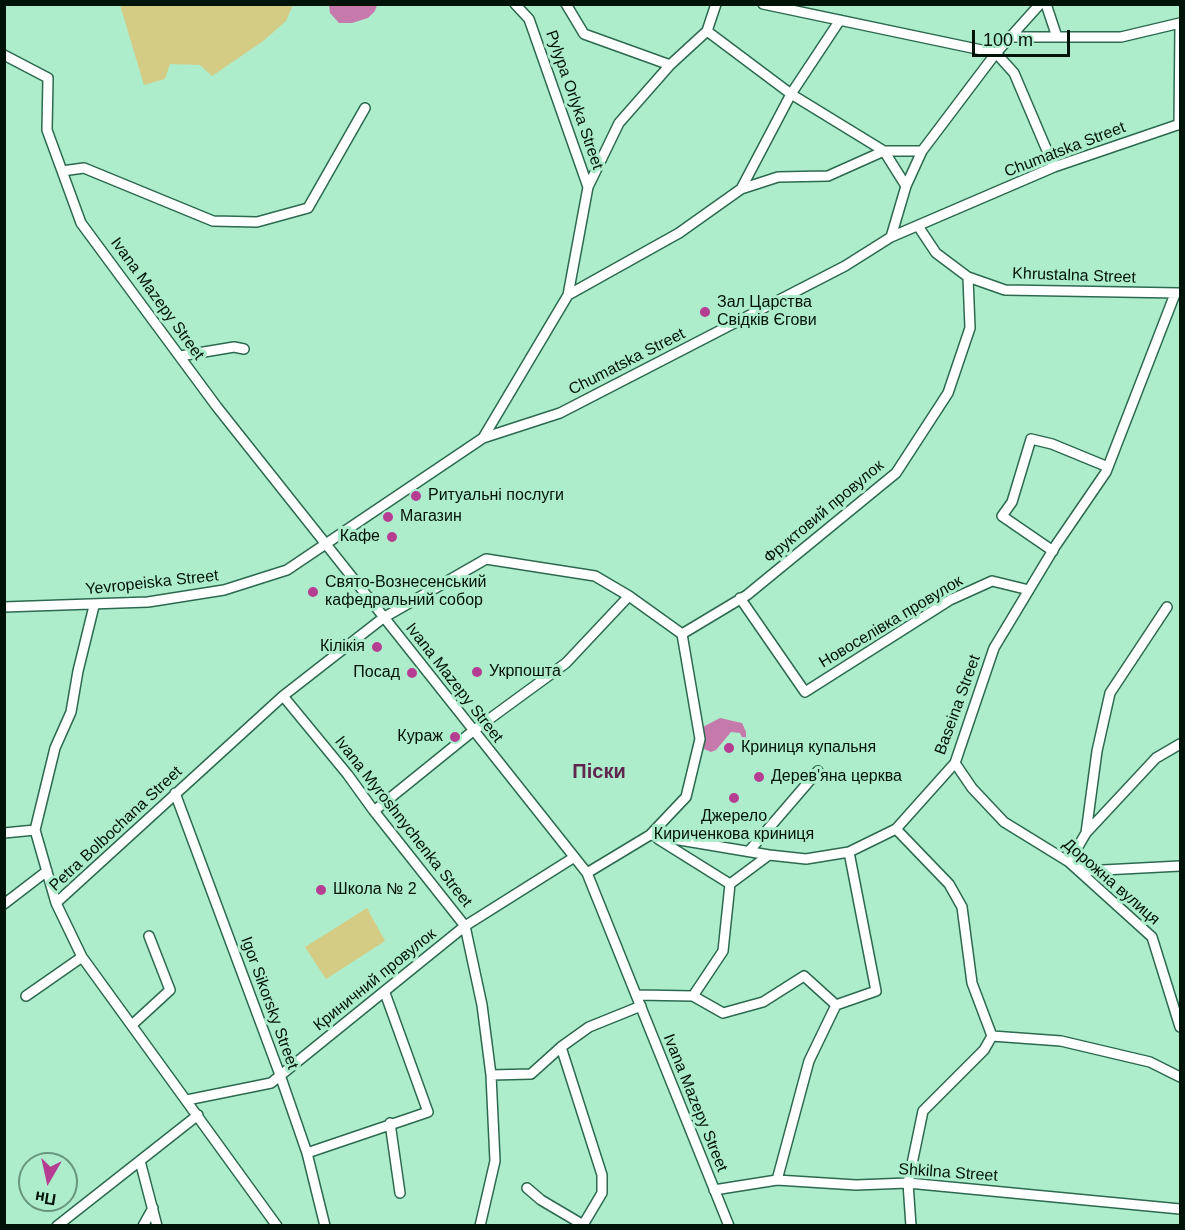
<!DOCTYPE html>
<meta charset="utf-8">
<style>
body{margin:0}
#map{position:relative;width:1185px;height:1230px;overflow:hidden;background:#adedcc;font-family:Arial,sans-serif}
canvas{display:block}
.frame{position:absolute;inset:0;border:6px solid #001308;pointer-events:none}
.north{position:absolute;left:18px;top:1152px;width:60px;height:60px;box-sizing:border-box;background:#adedcc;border:2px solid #68967e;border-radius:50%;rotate:189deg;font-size:16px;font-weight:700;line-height:24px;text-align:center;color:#001308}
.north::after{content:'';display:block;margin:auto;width:21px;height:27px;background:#b63e92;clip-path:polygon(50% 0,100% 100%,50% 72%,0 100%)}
.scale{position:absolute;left:972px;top:30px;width:98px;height:27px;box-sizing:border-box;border:3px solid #001308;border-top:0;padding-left:8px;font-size:18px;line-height:21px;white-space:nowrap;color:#001308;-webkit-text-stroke:4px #adedcc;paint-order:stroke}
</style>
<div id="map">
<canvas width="1185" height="1230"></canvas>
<div class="frame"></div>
<div class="north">Пн</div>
<div class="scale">100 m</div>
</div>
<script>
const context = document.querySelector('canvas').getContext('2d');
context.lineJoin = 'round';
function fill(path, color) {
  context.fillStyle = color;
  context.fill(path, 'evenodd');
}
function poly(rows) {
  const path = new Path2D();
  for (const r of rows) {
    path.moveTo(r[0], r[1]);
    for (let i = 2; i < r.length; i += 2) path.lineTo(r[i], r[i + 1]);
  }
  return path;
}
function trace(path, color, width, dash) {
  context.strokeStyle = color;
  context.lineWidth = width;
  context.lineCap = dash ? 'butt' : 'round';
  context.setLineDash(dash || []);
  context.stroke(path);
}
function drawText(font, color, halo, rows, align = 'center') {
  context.font = font + ' Arial,sans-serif';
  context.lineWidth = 6;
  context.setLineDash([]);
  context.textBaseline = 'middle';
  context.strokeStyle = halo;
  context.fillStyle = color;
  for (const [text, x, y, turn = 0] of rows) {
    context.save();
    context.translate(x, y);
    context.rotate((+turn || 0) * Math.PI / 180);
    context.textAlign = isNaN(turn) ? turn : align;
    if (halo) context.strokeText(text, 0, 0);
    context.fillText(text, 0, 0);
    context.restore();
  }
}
fill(poly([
 [120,5,120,4,293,5,286,21,262,42,212,76,200,65,170,64,165,79,144,85],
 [367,908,385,941,326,979,305,947]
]), '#d4cb85');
fill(poly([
 [329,5,329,4,377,5,375,11,368,18,352,23,339,23,330,13],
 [720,718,742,723,746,732,746,741,744,742,740,733,731,732,716,750,711,752,704,749,701,728]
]), '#c67aab');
const minor = poly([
 [566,4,584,34,670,65],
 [763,4,996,53,1014,73,1054,167],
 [1046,4,1057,37],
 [707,31,791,94,884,151,906,186],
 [1010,37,1121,37,1180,23],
 [4,55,48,78,47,130,62,171],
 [365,108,308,208,257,222,213,221,84,168,62,171,81,223,217,407,587,873,729,1226],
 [1179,125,1180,24],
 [588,187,619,123,670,65,707,31,716,4],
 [741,189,778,177,828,176,884,151,922,151],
 [918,226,936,253,968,277,1005,290,1178,293],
 [891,237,906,186,922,151,996,53,1040,4],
 [568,295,679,233,741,189,791,94,840,20],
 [180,356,234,347,244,349],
 [483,438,568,295,588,187,529,19,515,4],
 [1053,551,1002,516,1012,502,1031,439,1052,444,1108,467],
 [740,598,805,692,950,600,992,581,1029,590],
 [4,607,148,602,224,590,287,570,483,438,560,413,845,266,891,237,1054,167,1180,124],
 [682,634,747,595,896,473,948,393,970,328,968,277],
 [283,696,348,775,374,811,465,926,482,1005,491,1075,495,1161,480,1226],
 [1180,744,1156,758,1086,833,1069,862,1084,871,1180,866],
 [955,763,972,788,1004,822,1069,862,1152,937,1180,1027],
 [175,793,280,1075,307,1153,325,1226],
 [374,811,473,731,566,663,629,596],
 [896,829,949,884,962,907,972,983,992,1036,984,1050,923,1111,908,1183,911,1226],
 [4,833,35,830],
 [1086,833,1097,751,1110,693,1167,607],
 [650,835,769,855],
 [658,839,730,884],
 [750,850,818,771],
 [56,903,35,830,55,748,71,712,78,671,94,606],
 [4,904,47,871],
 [637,995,693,996,723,951,730,884,769,855,806,859,849,852,896,829,955,763,994,648,1056,545,1106,472,1175,294],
 [26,996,82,957],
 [693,996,723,1013,763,1002,804,976,836,1005],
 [133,1024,170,990,149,936],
 [992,1036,1061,1041,1150,1062,1180,1077],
 [561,1047,602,1175,602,1193,583,1225],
 [491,1075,531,1074,561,1047,589,1027,641,1006],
 [187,1100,271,1083,465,926,573,858],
 [390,1123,400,1193],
 [307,1153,428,1112,385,993],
 [140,1161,157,1226],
 [777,1180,809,1061,836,1005,876,991,849,852],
 [527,1188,541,1200,585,1226],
 [714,1190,777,1180,856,1185,908,1183,1180,1209],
 [57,1226,198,1115],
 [143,1226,153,1208],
 [277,1226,82,957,56,903,283,696,383,618,486,559,595,576,629,596,682,634,700,739,686,797,650,835,587,873]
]);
trace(minor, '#2c6a4f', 12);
trace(minor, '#fff', 9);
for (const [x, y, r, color] of [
 [705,312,6,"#b63e92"],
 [416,496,6,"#b63e92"],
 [388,517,6,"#b63e92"],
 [392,537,6,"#b63e92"],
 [313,592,6,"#b63e92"],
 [377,647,6,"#b63e92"],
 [477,672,6,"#b63e92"],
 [412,673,6,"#b63e92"],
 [455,737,6,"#b63e92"],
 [729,748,6,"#b63e92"],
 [759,777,6,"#b63e92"],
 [734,798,6,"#b63e92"],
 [321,890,6,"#b63e92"]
]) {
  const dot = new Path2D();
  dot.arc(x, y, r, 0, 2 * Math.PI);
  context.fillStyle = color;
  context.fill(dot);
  trace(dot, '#adedcc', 2);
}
drawText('16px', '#001308', '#adedcc', [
 ["Pylypa Orlyka Street",574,100,71],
 ["Chumatska Street",1065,150,-21],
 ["Khrustalna Street",1074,276,2],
 ["Ivana Mazepy Street",157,299,54],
 ["Chumatska Street",627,362,-27],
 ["Фруктовий провулок",824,512,-40],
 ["Yevropeiska Street",152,583,-6],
 ["Новоселівка провулок",891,622,-31],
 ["Ivana Mazepy Street",454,683,52],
 ["Baseina Street",958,705,-70],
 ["Ivana Myroshnychenka Street",403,822,52],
 ["Petra Bolbochana Street",116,829,-43],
 ["Дорожна вулиця",1111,882,41],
 ["Криничний провулок",375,980,-39],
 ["Igor Sikorsky Street",269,1003,70],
 ["Ivana Mazepy Street",695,1103,68],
 ["Shkilna Street",948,1173,4]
]);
drawText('16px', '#001308', '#adedcc', [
 ["Зал Царства",717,303],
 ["Свідків Єгови",717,321],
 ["Ритуальні послуги",428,496],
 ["Магазин",400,517],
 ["Кафе",380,537,"right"],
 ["Свято-Вознесенський",325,583],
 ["кафедральний собор",325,601],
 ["Кілікія",365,647,"right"],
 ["Укрпошта",489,672],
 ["Посад",400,673,"right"],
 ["Кураж",443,737,"right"],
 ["Криниця купальня",741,748],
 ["Дерев'яна церква",771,777],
 ["Джерело",734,817,"center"],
 ["Кириченкова криниця",734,835,"center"],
 ["Школа № 2",333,890]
], 'left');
drawText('bold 20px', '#61264e', '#adedcc', [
 ["Піски",599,772]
]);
</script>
